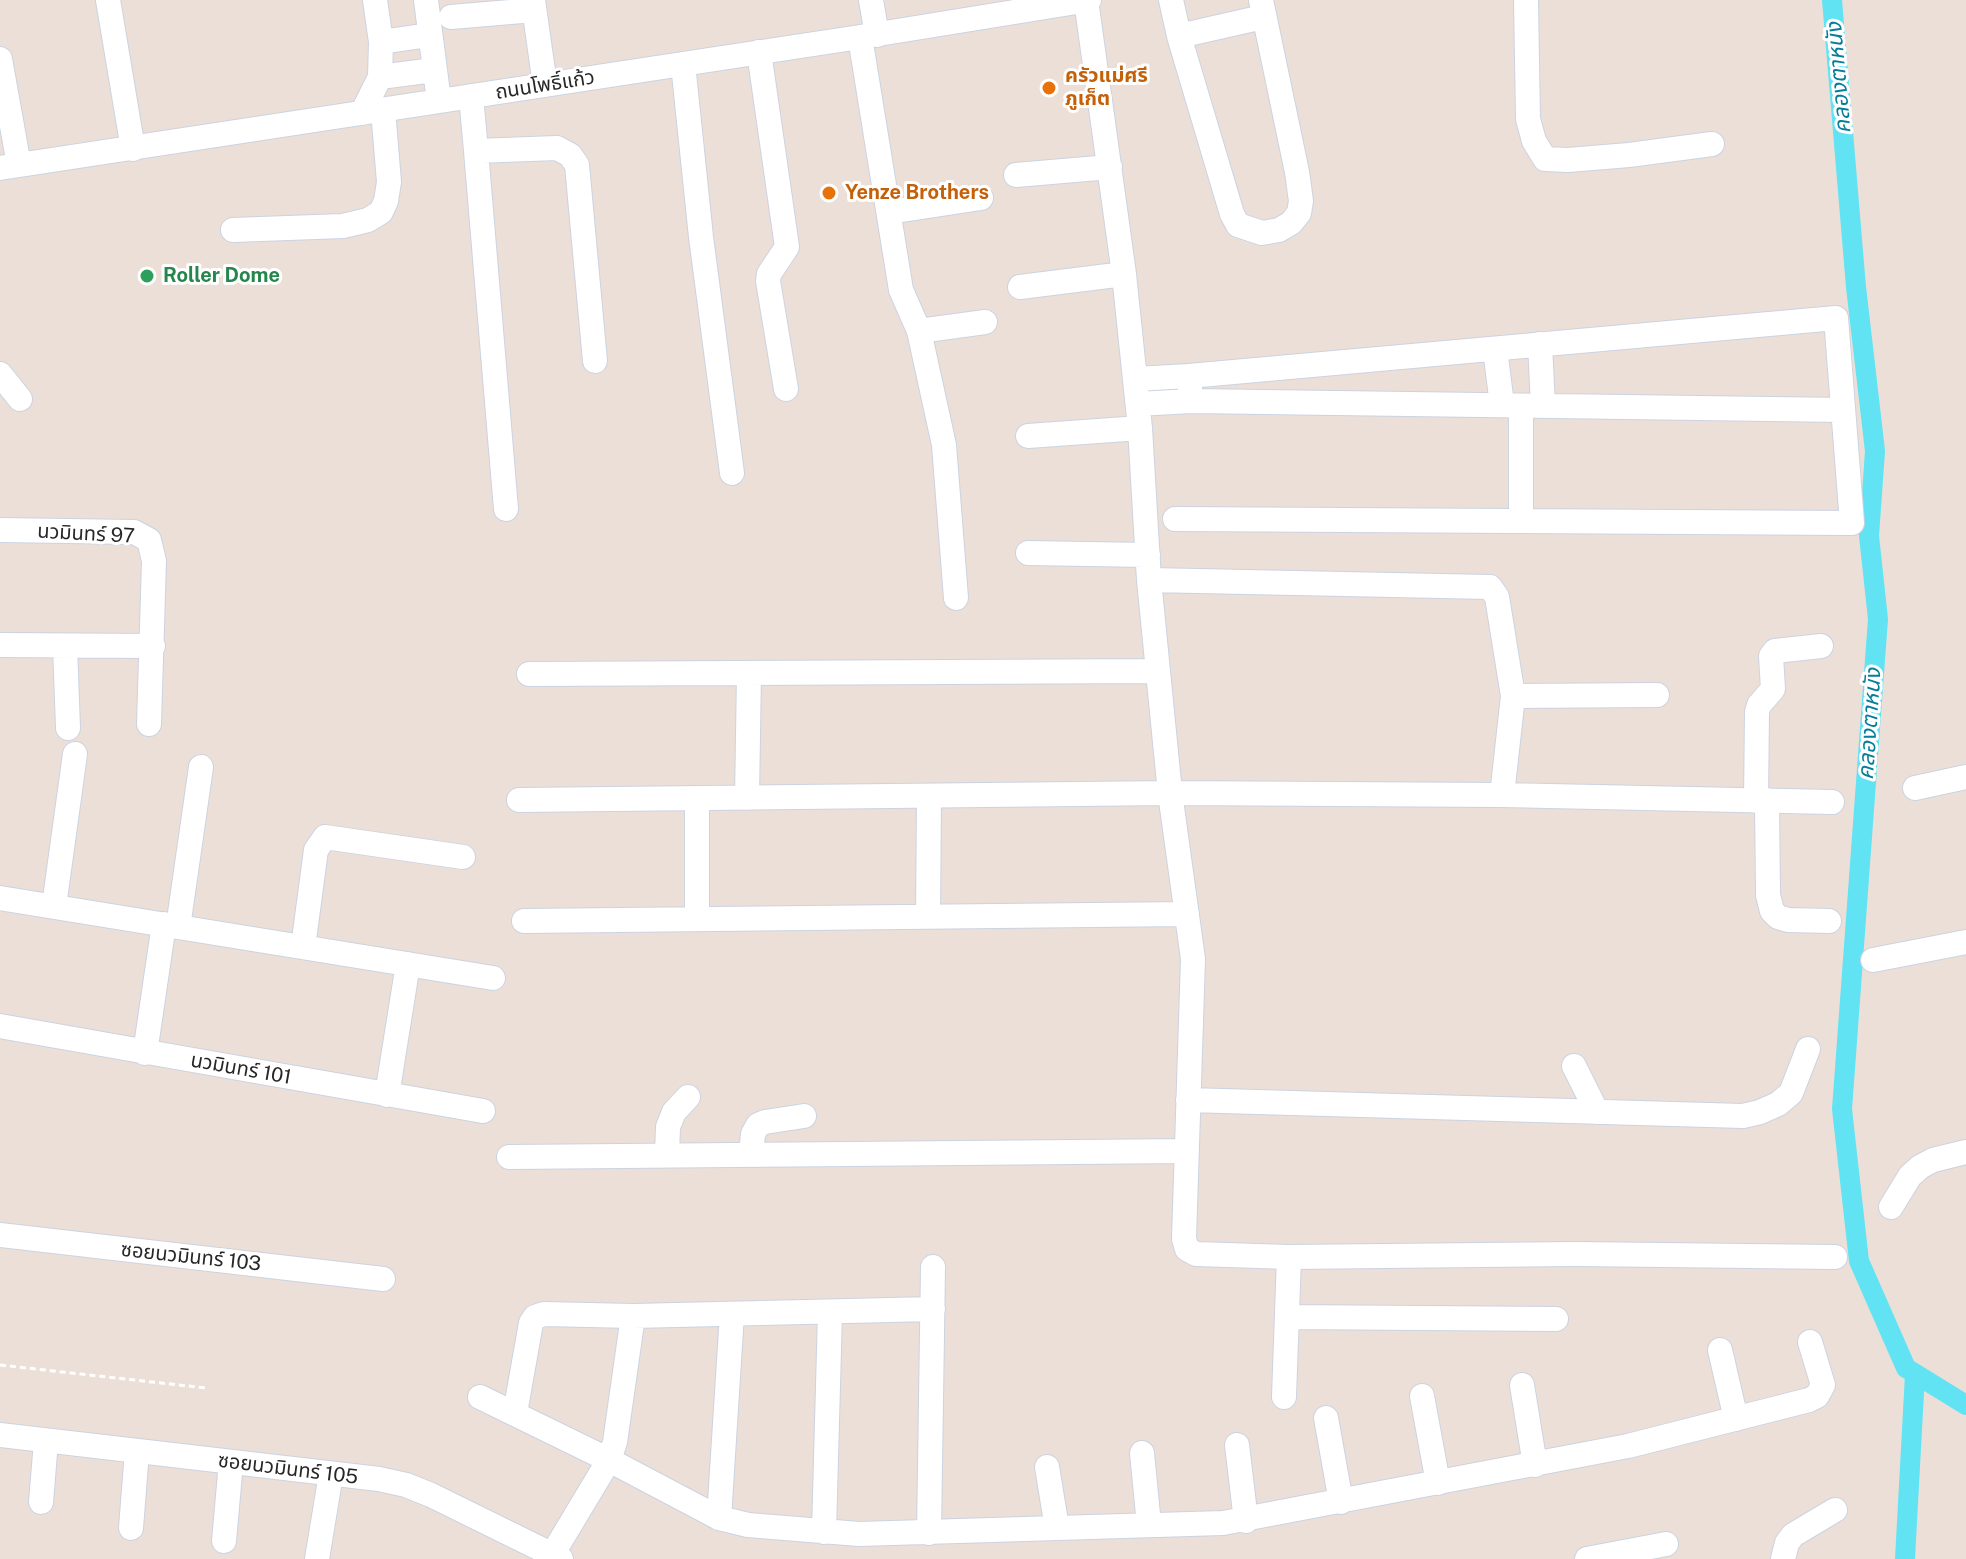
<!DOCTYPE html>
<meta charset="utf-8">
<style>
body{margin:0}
canvas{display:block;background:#ebdfd7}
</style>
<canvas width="1966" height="1559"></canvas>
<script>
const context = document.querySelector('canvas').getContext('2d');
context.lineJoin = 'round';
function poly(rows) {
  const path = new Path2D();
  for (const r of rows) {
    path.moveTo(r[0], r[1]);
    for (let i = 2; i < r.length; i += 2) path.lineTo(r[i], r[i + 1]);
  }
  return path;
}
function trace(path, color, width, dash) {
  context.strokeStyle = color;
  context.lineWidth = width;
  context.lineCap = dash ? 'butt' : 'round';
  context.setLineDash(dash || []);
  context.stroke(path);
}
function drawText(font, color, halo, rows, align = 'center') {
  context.font = font + ' "Public Sans","Noto Sans Thai",sans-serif';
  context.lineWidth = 6;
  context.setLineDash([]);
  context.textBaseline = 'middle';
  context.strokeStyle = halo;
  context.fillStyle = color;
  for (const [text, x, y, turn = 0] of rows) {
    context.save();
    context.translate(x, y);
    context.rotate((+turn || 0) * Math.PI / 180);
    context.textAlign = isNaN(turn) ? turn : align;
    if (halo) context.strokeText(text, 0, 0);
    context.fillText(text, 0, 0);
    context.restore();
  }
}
trace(poly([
 [1832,0,1856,287,1875,451,1869,536,1878,619,1842,1109,1859,1261,1906,1368,1966,1405],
 [1905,1559,1915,1374]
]), '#62e3f4', 20);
const minor = poly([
 [108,0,133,149],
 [426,0,439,101],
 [533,0,545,85],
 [871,0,877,35],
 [1086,0,1124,274,1140,428,1149,580,1170,793,1193,959,1184,1239,1187,1249,1196,1254,1289,1257,1576,1254,1835,1257],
 [1171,0,1179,36,1232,214,1238,225,1262,233,1279,230,1291,223,1299,213,1301,201,1297,172,1261,0],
 [1526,0,1528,119,1534,141,1545,159,1568,160,1629,155,1712,144],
 [451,17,534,10],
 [1179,36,1263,17],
 [860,37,901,290,919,331,944,445,956,598],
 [381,42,429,35],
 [759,52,787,247,769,274,768,281,786,389],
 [0,59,19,165],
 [683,64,701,237,732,473],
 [380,77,434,70],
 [471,96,476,151],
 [362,113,380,77,381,42,375,0],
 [0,168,860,37,1089,0],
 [1016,175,1110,167],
 [889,212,981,198],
 [233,230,343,226,368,220,381,212,386,201,389,182,383,110],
 [1020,287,1124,274],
 [919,331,985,322],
 [1540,344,1543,406],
 [1495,349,1502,405],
 [0,374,20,399],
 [1135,379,1189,376],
 [1138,404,1191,401,1843,410],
 [1028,436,1140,428],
 [506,509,476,151,557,148,570,155,577,165,595,361],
 [1175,519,1852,523,1836,318,1189,376,1191,401],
 [1521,521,1521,406],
 [0,530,134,532,149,540,154,561,149,724],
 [1028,553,1148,555],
 [1149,580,1490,587,1497,597,1513,696,1657,695],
 [0,645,153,646],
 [65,646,68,728],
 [529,674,1158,671],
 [1915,788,1966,777],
 [1502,795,1513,696],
 [747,798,749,673],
 [697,799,697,917],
 [519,800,1170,793,1502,795,1832,802],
 [1767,800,1768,895,1772,911,1778,917,1788,920,1829,921],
 [1756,801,1757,712,1759,705,1773,689,1771,656,1775,651,1821,646],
 [0,898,493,978],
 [54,906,75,754],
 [928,916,929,797],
 [524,921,1187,914],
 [178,927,201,767],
 [303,947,316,850,325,837,463,857],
 [1873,960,1966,942],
 [0,1026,483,1111],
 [145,1053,164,924],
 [1574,1066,1597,1112],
 [387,1095,408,964],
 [1188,1100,1743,1116,1760,1112,1778,1104,1791,1093,1808,1049],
 [751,1154,753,1134,758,1125,765,1122,804,1116],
 [667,1155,668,1127,674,1112,688,1097],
 [509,1157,1187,1151],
 [1891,1207,1910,1176,1920,1167,1933,1160,1966,1152],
 [0,1235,383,1279],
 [1287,1317,1556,1319],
 [1720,1350,1736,1419],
 [1522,1385,1535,1465],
 [1422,1396,1438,1483],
 [480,1397,609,1460,719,1518,748,1525,859,1534,1223,1523,1628,1446,1809,1400,1817,1396,1823,1385,1810,1342],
 [1284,1397,1289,1257],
 [515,1413,531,1323,535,1317,544,1314,633,1316,933,1309],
 [1326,1418,1341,1502],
 [0,1435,379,1479,406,1485,431,1495,561,1559],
 [1237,1445,1246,1521],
 [1142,1453,1149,1525],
 [1047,1467,1057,1528],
 [41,1502,46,1441],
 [719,1518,732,1314],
 [131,1528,137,1451],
 [824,1532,830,1313],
 [929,1533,933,1267],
 [224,1541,231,1462],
 [552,1555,609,1460,615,1442,633,1316],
 [317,1559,331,1474],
 [1587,1559,1666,1544],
 [1783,1559,1787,1543,1793,1535,1835,1510]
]);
trace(minor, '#ccd3e1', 26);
trace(poly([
 [0,1365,206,1388]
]), '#fff', 3, [6, 4]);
trace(minor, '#fff', 24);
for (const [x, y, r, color] of [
 [1049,88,8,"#e8710a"],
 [829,193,8,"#e8710a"],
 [147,276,8,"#2e9e5b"]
]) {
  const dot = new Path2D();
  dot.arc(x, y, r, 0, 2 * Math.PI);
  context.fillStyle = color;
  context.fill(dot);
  trace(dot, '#fff', 3);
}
drawText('bold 20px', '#c56008', '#fff', [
 ["ครัวแม่ศรี",1065,76],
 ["ภูเก็ต",1065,99],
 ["Yenze Brothers",845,193]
], 'left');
drawText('20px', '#272727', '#fff', [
 ["ถนนโพธิ์แก้ว",545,85,-9],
 ["นวมินทร์ 97",86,534,3],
 ["นวมินทร์ 101",241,1069,10],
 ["ซอยนวมินทร์ 103",191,1257,6],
 ["ซอยนวมินทร์ 105",288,1469,7]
]);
drawText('bold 20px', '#27864d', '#fff', [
 ["Roller Dome",163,276]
], 'left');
drawText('italic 22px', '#067e9b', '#fff', [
 ["คลองตาหนัง",1839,78,-95],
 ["คลองตาหนัง",1870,724,-86]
]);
</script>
